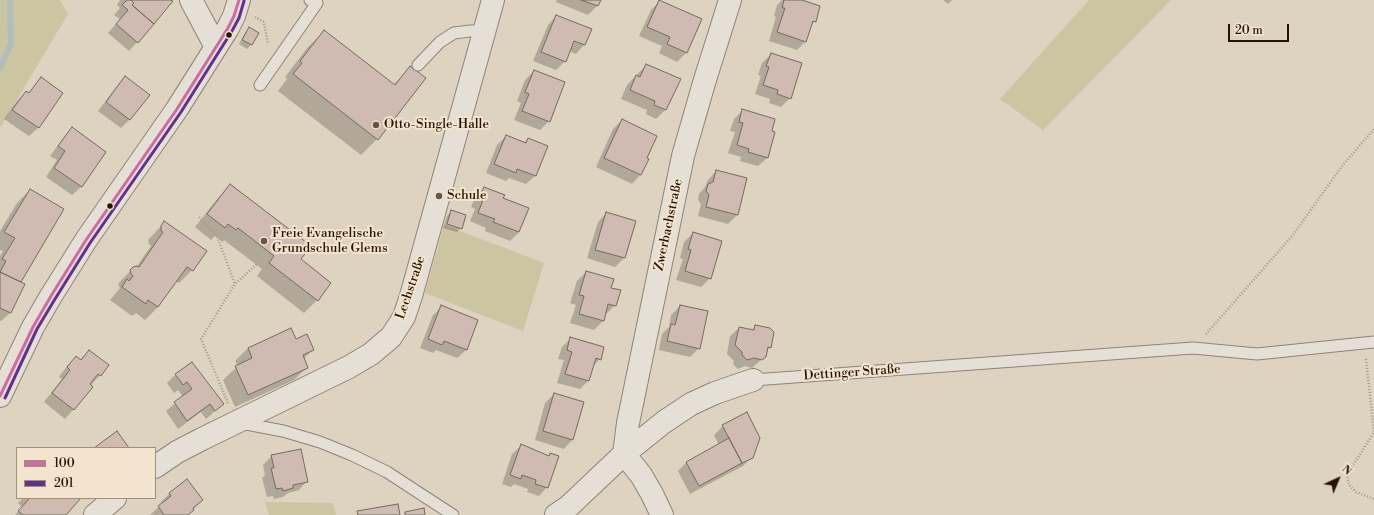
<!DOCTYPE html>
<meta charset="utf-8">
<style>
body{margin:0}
#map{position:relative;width:1374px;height:515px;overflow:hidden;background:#ded2c0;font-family:"Libre Bodoni",serif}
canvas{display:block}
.legend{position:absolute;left:16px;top:447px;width:140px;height:52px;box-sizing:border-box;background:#f2e4ce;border:1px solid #a2907c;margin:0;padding:5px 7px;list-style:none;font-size:12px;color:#291300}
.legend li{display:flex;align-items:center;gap:8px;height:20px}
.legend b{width:20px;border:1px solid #a2907c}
.north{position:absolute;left:1318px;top:459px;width:40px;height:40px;-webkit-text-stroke:3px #f2e4ce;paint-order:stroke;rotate:44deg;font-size:11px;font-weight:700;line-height:16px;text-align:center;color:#291300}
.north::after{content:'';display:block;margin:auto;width:14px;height:18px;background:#291300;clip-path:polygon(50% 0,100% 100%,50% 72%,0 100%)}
.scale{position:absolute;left:1228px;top:24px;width:61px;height:18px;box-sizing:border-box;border:2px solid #291300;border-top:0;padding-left:5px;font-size:12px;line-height:14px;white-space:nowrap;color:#291300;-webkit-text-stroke:3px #f2e4ce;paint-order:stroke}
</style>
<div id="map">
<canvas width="1374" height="515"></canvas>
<ul class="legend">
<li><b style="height:5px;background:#cc6ca2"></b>100</li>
<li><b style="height:5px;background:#62308e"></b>201</li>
</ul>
<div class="north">N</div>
<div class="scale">20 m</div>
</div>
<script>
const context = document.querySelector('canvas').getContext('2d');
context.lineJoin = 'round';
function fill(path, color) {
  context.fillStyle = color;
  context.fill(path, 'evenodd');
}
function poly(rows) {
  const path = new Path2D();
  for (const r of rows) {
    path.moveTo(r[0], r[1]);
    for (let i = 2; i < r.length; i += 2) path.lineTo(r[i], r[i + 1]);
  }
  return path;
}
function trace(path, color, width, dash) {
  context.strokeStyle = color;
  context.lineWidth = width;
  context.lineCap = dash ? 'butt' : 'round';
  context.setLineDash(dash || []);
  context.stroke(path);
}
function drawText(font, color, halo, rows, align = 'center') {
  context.font = font + ' "Libre Bodoni",serif';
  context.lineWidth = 4;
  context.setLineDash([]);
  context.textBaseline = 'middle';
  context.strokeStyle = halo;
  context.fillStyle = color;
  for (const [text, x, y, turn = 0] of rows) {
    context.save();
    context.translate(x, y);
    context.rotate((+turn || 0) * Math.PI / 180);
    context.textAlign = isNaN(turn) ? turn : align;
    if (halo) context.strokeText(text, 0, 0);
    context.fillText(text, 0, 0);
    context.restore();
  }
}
fill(poly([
 [0,0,60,0,68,14,0,128],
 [1089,0,1171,0,1043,130,1000,99],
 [444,225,544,263,523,331,425,293],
 [265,502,333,503,336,515,269,515]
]), '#ccc5a1');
fill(poly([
 [120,0,169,0,137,42,129,51,108,33,120,19,114,15,120,8,117,5],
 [557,0,599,0,597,6,588,15,556,2],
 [782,0,798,0,815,21,811,25,806,41,797,50,769,41,776,17,774,16,777,5],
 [943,0,952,0,948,4],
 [660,1,701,20,686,53,677,62,659,53,662,46,639,36,651,10],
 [556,16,584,45,576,54,569,51,565,61,556,70,533,61,548,25],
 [250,29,258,33,251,45,247,49,239,44,245,33],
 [324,31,393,85,411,67,425,78,377,139,361,155,278,91,287,79,285,77,308,47],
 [771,54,790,98,781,107,769,103,770,99,755,94,761,76,758,75,762,63],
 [646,65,669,99,665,110,656,119,646,114,647,110,621,99,627,85],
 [534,71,549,121,540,130,514,120,521,103,517,101,525,80],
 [125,77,148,95,129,120,121,128,98,111,117,86],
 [41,78,62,93,38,128,29,136,4,119,17,101,26,92,28,93],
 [743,110,767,158,758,166,740,161,741,157,728,153,735,132,730,131,734,119],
 [622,120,645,159,647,160,640,175,632,184,596,167,613,129],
 [72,128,105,152,81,187,72,195,46,177,57,160,50,156,64,137],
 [506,136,524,143,528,139,546,146,535,176,526,184,509,178,506,181,486,173,497,145],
 [716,171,737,215,728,224,698,216,701,204,698,200,699,194,705,187,708,180],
 [231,185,300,259,330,283,317,300,304,313,257,276,262,269,224,240,223,242,215,236,211,240,195,227,218,198],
 [484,188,502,199,519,232,510,241,485,231,486,228,470,221,475,209,471,207,475,197],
 [30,190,63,209,19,283,10,313,1,321,0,321,0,256,3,251,0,250,0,231,17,203],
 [452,211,461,228,457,232,443,228,447,216],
 [606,213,634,221,624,258,615,267,587,258,598,222],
 [164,223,205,252,192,270,179,283,176,281,158,307,145,320,136,313,132,316,110,300,120,288,118,284,133,268,137,266,151,246,149,244,148,240],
 [693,233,710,278,701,287,676,280,683,259,680,258,684,242],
 [586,272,610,288,615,305,606,314,605,314,603,321,594,330,570,323,576,305,570,303,577,281],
 [680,306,699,348,690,357,659,350,662,334,669,327,671,315],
 [442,307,477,321,466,350,457,358,436,350,433,353,420,348,433,315],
 [756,326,770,347,766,351,765,356,752,368,745,366,738,369,733,364,734,361,727,354,730,336,739,328,752,330],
 [290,329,295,341,313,350,303,359,307,367,294,380,235,407,223,380,238,366,235,361,248,348],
 [571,338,600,359,593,366,588,381,580,389,557,383,564,360,558,359,562,347],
 [89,351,108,366,90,386,92,387,73,410,65,419,44,402,62,379,59,377,67,366,76,357,80,360],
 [192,363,223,404,206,419,201,412,178,429,166,411,183,397,178,390,174,393,167,383,175,375],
 [554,394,583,403,572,440,564,449,535,440,545,403],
 [723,426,752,457,743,466,690,494,678,471,687,462,719,445,714,435],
 [521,446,548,456,550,454,547,487,539,496,527,492,528,489,514,484,511,487,502,484,512,454],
 [272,456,307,481,299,490,288,493,283,497,274,499,273,496,267,497,262,478,265,475,263,465],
 [187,480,202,500,188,515,150,515,162,504,161,502,169,494],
 [23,498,79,498,64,515,15,515,22,507,18,503]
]), '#0003');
trace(poly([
 [0,68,11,44,10,0]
]), '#b2bebb', 6);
const building = poly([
 [127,0,131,0,134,3,132,5,154,24,138,43,116,24,128,10,122,5,127,0],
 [131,0,171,0,173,1,154,24,132,5,134,3,131,0],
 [581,0,601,0,598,6,581,0],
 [659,0,702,19,687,53,667,44,670,37,647,27,659,0],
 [784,0,802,0,820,6,816,22,813,21,806,42,777,32,785,8,782,8,784,0],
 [556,15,592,29,585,45,574,41,566,62,541,52,556,15],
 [249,27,259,33,252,45,242,40,249,27],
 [324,30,395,85,410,66,426,78,378,140,293,74,302,63,300,61,324,30],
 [771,53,802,63,791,99,777,94,778,90,763,85,769,67,766,66,771,53],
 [646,64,681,79,666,110,654,105,655,101,630,90,636,75,640,77,646,64],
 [534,70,565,82,550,122,522,111,529,94,525,92,534,70],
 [125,76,150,95,130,120,106,102,125,76],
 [41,77,63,93,39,128,12,110,26,91,29,93,41,77],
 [742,109,775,119,772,131,775,132,768,158,748,152,749,149,737,145,743,123,739,122,742,109],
 [622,119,657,136,647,158,649,159,641,175,604,158,622,119],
 [72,127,106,152,82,187,54,168,65,151,58,146,72,127],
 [506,135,526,143,528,138,548,146,536,176,517,169,516,173,494,164,506,135],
 [716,170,747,178,738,215,706,207,709,195,706,191,708,184,713,182,716,170],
 [230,184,311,246,301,259,331,283,318,301,269,263,274,256,238,228,236,230,228,224,225,228,207,214,230,184],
 [484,187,505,195,503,198,529,208,519,232,493,222,495,219,478,213,483,200,479,198,484,187],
 [30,189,64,209,21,282,0,272,6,261,2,259,15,238,4,232,30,189],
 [451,210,466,215,462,229,447,224,451,210],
 [606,212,636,221,625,258,595,250,606,212],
 [164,221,207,251,193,271,187,267,158,307,148,300,146,304,122,287,127,279,129,281,133,276,131,274,130,270,133,267,137,266,139,267,163,232,161,231,161,226,164,221],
 [693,232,722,241,711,279,685,271,691,250,688,249,693,232],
 [586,271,614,279,611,288,621,290,616,306,608,304,604,321,579,314,584,296,579,295,586,271],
 [0,272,25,284,11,313,0,308,0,272],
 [441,305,478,320,467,350,444,341,442,345,428,339,441,305],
 [680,305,708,311,700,349,667,341,671,324,675,325,680,305],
 [755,325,770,328,774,332,771,348,768,347,766,357,762,360,754,358,747,360,742,355,742,352,735,345,739,327,754,330,755,325],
 [291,328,296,339,307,334,314,350,303,355,308,368,248,395,235,366,252,358,248,348,291,328],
 [570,337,604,347,601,360,596,358,589,381,565,374,572,352,567,350,570,337],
 [89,350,109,365,101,376,98,374,90,384,93,387,74,410,52,393,70,370,67,367,76,356,81,360,89,350],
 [192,362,224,404,215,411,210,404,187,421,174,402,192,389,187,382,183,385,175,374,192,362],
 [554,393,584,402,573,440,543,431,554,393],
 [747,412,760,438,753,458,742,463,722,425,747,412],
 [117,431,129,448,94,448,117,431],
 [729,438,742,463,699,486,686,462,729,438],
 [521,444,549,456,550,453,559,456,548,488,535,484,536,480,522,475,521,479,510,475,521,444],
 [301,449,308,482,293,485,293,488,283,491,282,488,276,489,271,468,274,468,271,455,301,449],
 [187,479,203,500,193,508,194,510,188,515,164,515,158,506,171,496,169,493,187,479],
 [30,498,81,498,66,515,23,515,18,511,30,498],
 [398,504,400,515,358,515,357,511,398,504],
 [424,508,425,515,405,515,405,512,424,508]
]);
fill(building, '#cfbbb1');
trace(building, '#736a5e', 1);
const service = poly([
 [418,65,440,42,454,33,470,31,484,31],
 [260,85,317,3,310,0],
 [753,380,1193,348,1257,354,1374,342],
 [241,423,283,431,320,442,352,455,387,472,453,515]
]);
const minor = poly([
 [191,0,216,47],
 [155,467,177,452,202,439,349,367,371,354,391,337,404,317,411,296,493,0],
 [95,515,115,498],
 [556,515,568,507,624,454,664,422,691,404,715,393,753,380],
 [662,515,652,494,641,475,624,454,628,423,683,156,704,83,730,0]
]);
const tertiary = poly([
 [0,396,33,327,51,296,86,240,177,109,228,28,234,16,239,0]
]);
trace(service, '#8d8477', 13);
trace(minor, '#8d8477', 24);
trace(tertiary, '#8d8477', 24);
trace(poly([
 [255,17,264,22,268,44],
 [199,217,217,236,235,284],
 [1206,334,1293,235,1342,166,1374,129],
 [1366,359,1374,432,1347,475,1349,485,1356,492,1374,499],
 [228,403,201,339,235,284,258,263]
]), '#a19990', 2.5, [1, 2]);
trace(service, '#e5dfd6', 11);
trace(minor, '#e5dfd6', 22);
trace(tertiary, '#e5dfd6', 22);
trace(poly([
 [0,396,33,327,51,296,86,240,177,109,228,28,234,16,239,0]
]), '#cc6ca2', 3);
trace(poly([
 [5,398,37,329,55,299,90,243,181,112,232,31,239,18,244,1]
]), '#62308e', 3);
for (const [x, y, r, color] of [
 [229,35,3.5,"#291300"],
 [376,125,4,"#685643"],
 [439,196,4,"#685643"],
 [110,206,3.5,"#291300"],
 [264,241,4,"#685643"]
]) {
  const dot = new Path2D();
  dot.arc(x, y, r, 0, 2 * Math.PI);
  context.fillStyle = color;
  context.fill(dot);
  trace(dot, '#f2e4ce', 1.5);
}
drawText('13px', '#291300', '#f2e4ce', [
 ["Otto-Single-Halle",384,125],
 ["Schule",447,196],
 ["Freie Evangelische",272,234],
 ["Grundschule Glems",272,249]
], 'left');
drawText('13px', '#291300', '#f2e4ce', [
 ["Zwerbachstraße",669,225,-78],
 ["Lechstraße",411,288,-71],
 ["Dettinger Straße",852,373,-4]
]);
</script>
